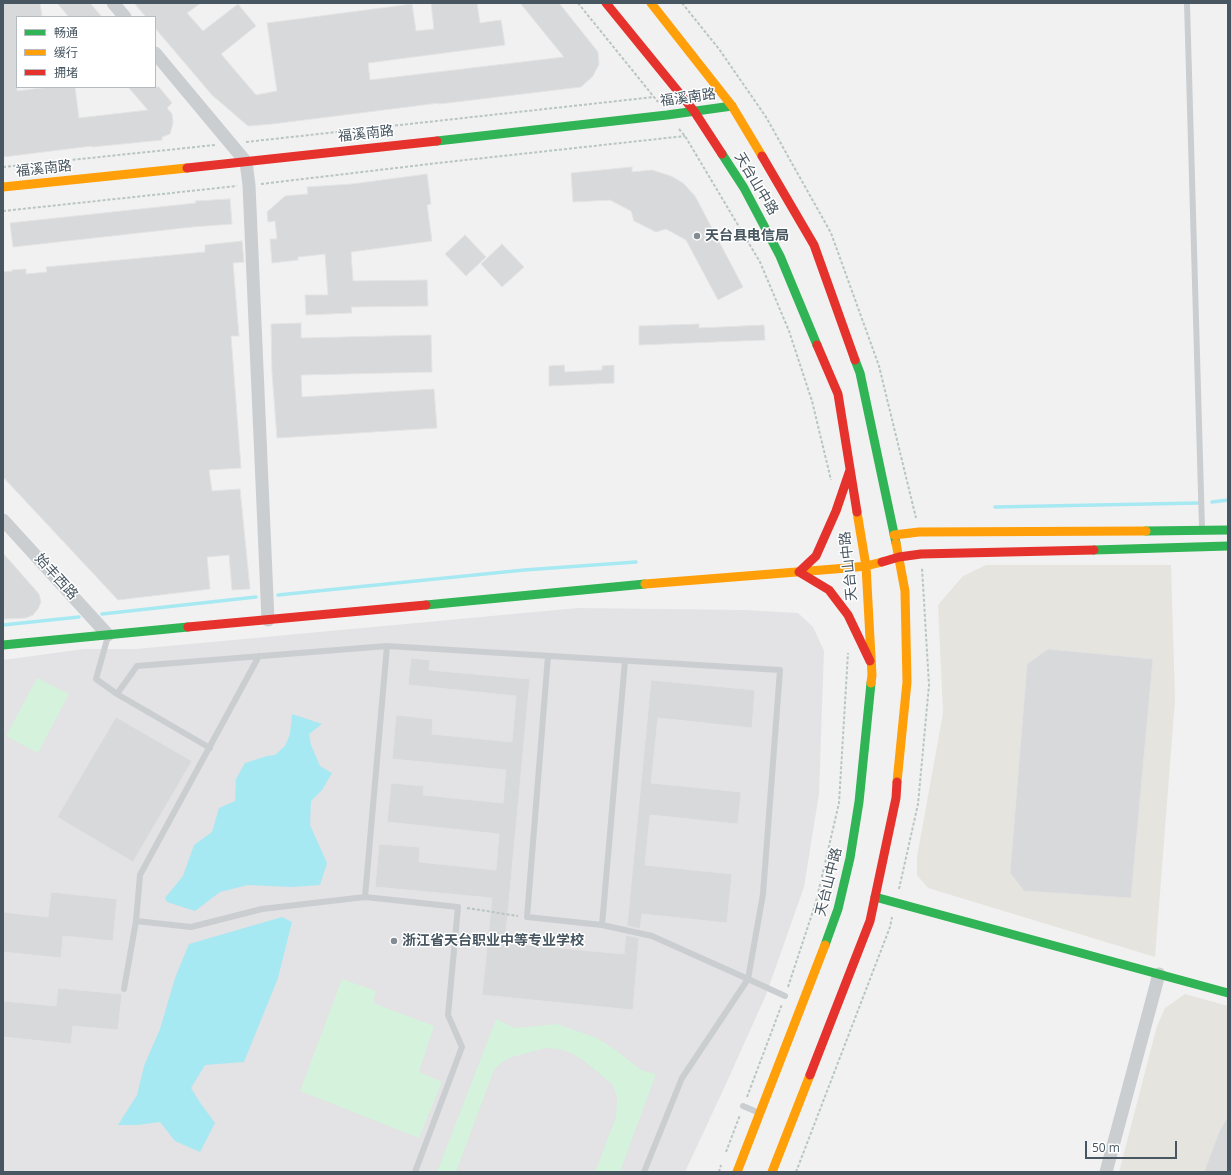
<!DOCTYPE html>
<meta charset="utf-8">
<style>
body{margin:0}
#map{position:relative;width:1231px;height:1175px;overflow:hidden;background:#f2f1f1;font-family:"Open Sans","Noto Sans SC",sans-serif}
canvas{display:block}
.frame{position:absolute;inset:0;border:4px solid #475660;pointer-events:none}
.legend{position:absolute;left:16px;top:16px;width:140px;height:72px;box-sizing:border-box;background:#fff;border:1px solid #b5bbbf;margin:0;padding:5px 7px;list-style:none;font-size:12px;color:#475660}
.legend li{display:flex;align-items:center;gap:8px;height:20px}
.legend b{width:20px;border:1px solid #b5bbbf}
.scale{position:absolute;left:1085px;top:1141px;width:92px;height:18px;box-sizing:border-box;border:2px solid #475660;border-top:0;padding-left:5px;font-size:12px;line-height:14px;white-space:nowrap;color:#475660;-webkit-text-stroke:3px #fff;paint-order:stroke}
</style>
<div id="map">
<canvas width="1231" height="1175"></canvas>
<div class="frame"></div>
<ul class="legend">
<li><b style="height:5px;background:#30b455"></b>畅通</li>
<li><b style="height:5px;background:#ff9f0a"></b>缓行</li>
<li><b style="height:5px;background:#e5322d"></b>拥堵</li>
</ul>
<div class="scale">50 m</div>
</div>
<script>
const context = document.querySelector('canvas').getContext('2d');
context.lineJoin = 'round';
function fill(path, color) {
  context.fillStyle = color;
  context.fill(path, 'evenodd');
}
function poly(rows) {
  const path = new Path2D();
  for (const r of rows) {
    path.moveTo(r[0], r[1]);
    for (let i = 2; i < r.length; i += 2) path.lineTo(r[i], r[i + 1]);
  }
  return path;
}
function trace(path, color, width, dash) {
  context.strokeStyle = color;
  context.lineWidth = width;
  context.lineCap = dash ? 'butt' : 'round';
  context.setLineDash(dash || []);
  context.stroke(path);
}
function drawText(font, color, halo, rows, align = 'center') {
  context.font = font + ' "Open Sans","Noto Sans SC",sans-serif';
  context.lineWidth = 3;
  context.setLineDash([]);
  context.textBaseline = 'middle';
  context.strokeStyle = halo;
  context.fillStyle = color;
  for (const [text, x, y, turn = 0] of rows) {
    context.save();
    context.translate(x, y);
    context.rotate((+turn || 0) * Math.PI / 180);
    context.textAlign = isNaN(turn) ? turn : align;
    if (halo) context.strokeText(text, 0, 0);
    context.fillText(text, 0, 0);
    context.restore();
  }
}
fill(poly([
 [986,565,1171,565,1175,700,1155,957,928,888,917,875,917,857,943,713,938,605,963,576],
 [1185,994,1228,1006,1228,1172,1119,1172,1157,1026,1165,1008]
]), '#e6e4df');
fill(poly([
 [578,608,745,610,798,613,813,627,824,651,819,794,804,887,766,995,725,1086,685,1172,3,1172,3,660,84,649,136,649]
]), '#e3e2e4');
fill(poly([
 [37,678,69,694,38,753,6,736],
 [342,979,376,991,373,1003,434,1026,419,1072,442,1082,419,1138,300,1091],
 [496,1019,515,1028,557,1024,597,1038,617,1051,641,1070,656,1074,620,1172,595,1172,616,1117,617,1098,613,1085,583,1060,569,1052,557,1049,546,1048,512,1057,502,1062,494,1070,456,1172,437,1172]
]), '#d5f2dd');
fill(poly([
 [292,714,322,724,309,734,311,745,320,766,332,773,322,790,311,801,310,825,327,863,320,885,292,887,248,885,220,892,195,911,167,902,165,898,183,876,194,845,212,832,219,808,235,801,236,779,245,763,267,756,275,755,285,746,290,734],
 [282,917,292,922,278,978,244,1062,205,1065,191,1088,201,1104,215,1123,200,1152,175,1141,160,1122,137,1125,118,1125,137,1095,144,1066,160,1029,175,978,189,944]
]), '#a7e9f2');
trace(poly([
 [1212,502,1228,500],
 [995,507,1198,503],
 [278,595,524,570,636,562],
 [102,614,256,597],
 [3,625,79,617]
]), '#a7e9f2', 3.5);
const building = poly([
 [3,3,40,3,42,17,17,17,17,91,50,87,75,87,79,118,148,110,128,87,159,87,172,103,167,108,172,114,173,123,170,134,162,137,162,140,92,147,92,146,3,157,3,3],
 [57,3,90,3,102,17,69,17,57,3],
 [134,3,201,3,187,13,203,31,238,4,256,26,221,54,256,95,277,91,267,23,412,4,416,31,434,29,431,3,477,3,480,23,501,20,505,45,368,63,370,80,564,57,520,3,559,3,598,52,599,64,593,76,581,87,439,104,439,103,272,124,248,126,212,95,155,28,155,17,146,17,134,3],
 [632,167,632,172,652,170,671,176,683,183,695,196,743,287,718,300,686,240,666,229,656,232,634,221,631,211,610,200,573,202,571,173,632,167],
 [427,174,431,204,427,205,432,241,351,252,353,281,427,280,428,306,351,307,352,313,306,315,305,295,328,295,325,254,298,257,298,260,272,263,270,239,277,239,275,221,268,222,267,212,285,196,308,194,307,187,352,184,427,174],
 [230,199,232,224,192,227,13,247,10,223,196,203,195,201,230,199],
 [465,235,486,257,466,276,445,254,465,235],
 [242,241,244,262,233,263,239,336,231,336,241,468,209,470,212,491,240,489,250,589,232,590,229,555,207,557,210,589,118,600,3,477,3,272,12,271,12,270,26,269,26,274,47,272,46,267,205,252,205,245,242,241],
 [502,244,524,267,502,287,481,264,502,244],
 [301,323,301,338,431,335,432,372,301,375,302,397,434,389,437,428,277,438,272,372,271,324,301,323],
 [699,324,699,328,764,325,765,340,639,345,639,326,699,324],
 [564,365,565,372,602,370,602,366,614,365,614,383,549,386,549,366,564,365],
 [3,553,39,594,41,602,38,609,33,615,26,618,4,619,3,553],
 [1048,649,1153,659,1131,898,1024,891,1010,873,1027,664,1048,649],
 [411,658,430,660,429,670,530,679,505,943,624,954,626,935,639,938,633,1010,482,995,492,898,375,887,379,844,420,847,419,862,496,870,499,834,387,822,391,783,424,786,423,795,503,803,506,770,392,759,396,715,433,719,432,734,512,742,516,696,408,685,411,658],
 [651,680,755,690,752,728,658,718,651,783,741,792,738,824,650,815,645,865,732,874,727,923,642,914,640,929,627,926,651,680],
 [116,717,192,761,133,862,57,817,116,717],
 [51,892,117,899,113,941,63,936,61,958,3,952,3,912,48,917,51,892],
 [58,988,122,994,118,1030,73,1026,71,1044,3,1037,3,1001,56,1006,58,988],
 [1228,1116,1228,1172,1204,1172,1219,1132,1228,1116]
]);
fill(building, '#d8d9da');
trace(building, '#e3e3e4', 1);
trace(poly([
 [578,3,658,102],
 [682,3,719,49,766,117,831,233,879,366,916,518],
 [679,129,685,136,760,262,789,331,812,401,831,480],
 [246,142,654,97],
 [3,167,215,145],
 [261,184,438,163,685,136],
 [3,211,237,186],
 [841,537,845,554],
 [899,889,918,804,929,685,922,568],
 [467,908,518,916],
 [788,987,816,902,839,803,848,653],
 [747,1097,782,1004],
 [726,1152,740,1115],
 [719,1172,721,1165],
 [796,1172,890,927,892,917]
]), '#b8c6c1', 2, [3, 2]);
trace(poly([
 [1187,3,1202,529],
 [108,636,96,679,117,694,210,748],
 [387,646,365,897,458,907,448,1015,462,1047,415,1172],
 [548,656,527,917,602,925,625,661],
 [117,694,137,666,387,646,780,670,763,894,748,979,652,936,602,925],
 [136,921,191,927,262,909,365,897],
 [124,989,136,921,140,875,259,656],
 [743,1106,757,1112],
 [644,1172,682,1078,748,979,785,996]
]), '#caced1', 6);
trace(poly([
 [113,3,125,17],
 [155,53,246,162,249,185,268,620],
 [3,520,108,635],
 [1106,1172,1159,974]
]), '#caced1', 13);
trace(poly([
 [437,141,667,115,732,106],
 [722,154,744,188,780,256,817,345],
 [855,360,860,373,896,543],
 [1146,531,1228,530],
 [1094,550,1228,546],
 [426,605,645,584],
 [3,645,188,627],
 [875,897,1228,993],
 [825,945,838,909,850,858,859,802,871,683]
]), '#30b455', 9);
trace(poly([
 [651,3,732,106,762,156],
 [3,187,187,168],
 [857,512,866,566,872,675,871,683],
 [894,535,919,532,1146,531],
 [896,543,905,591,907,682,897,782],
 [645,584,847,568,866,566,882,562],
 [737,1172,825,945],
 [772,1172,810,1075]
]), '#ff9f0a', 9);
trace(poly([
 [606,3,694,111,722,154],
 [762,156,814,245,855,360],
 [187,168,437,141],
 [817,345,838,394,857,512],
 [850,470,836,511,816,556,799,572,829,590,848,615,870,661],
 [882,562,899,557,921,554,1094,550],
 [188,627,426,605],
 [810,1075,870,921,896,798,897,782]
]), '#e5322d', 9);
for (const [x, y, r, color] of [
 [697,236,4,"#838c93"],
 [394,941,4,"#838c93"]
]) {
  const dot = new Path2D();
  dot.arc(x, y, r, 0, 2 * Math.PI);
  context.fillStyle = color;
  context.fill(dot);
  trace(dot, '#fff', 1.5);
}
drawText('14px', '#475660', '#fff', [
 ["福溪南路",688,98,-8],
 ["福溪南路",366,134,-6],
 ["福溪南路",44,169,-6],
 ["天台山中路",756,184,59],
 ["天台山中路",849,566,-96],
 ["始丰西路",56,577,48],
 ["天台山中路",829,882,-76]
]);
drawText('bold 14px', '#475660', '#fff', [
 ["天台县电信局",705,236],
 ["浙江省天台职业中等专业学校",402,941]
], 'left');
</script>
